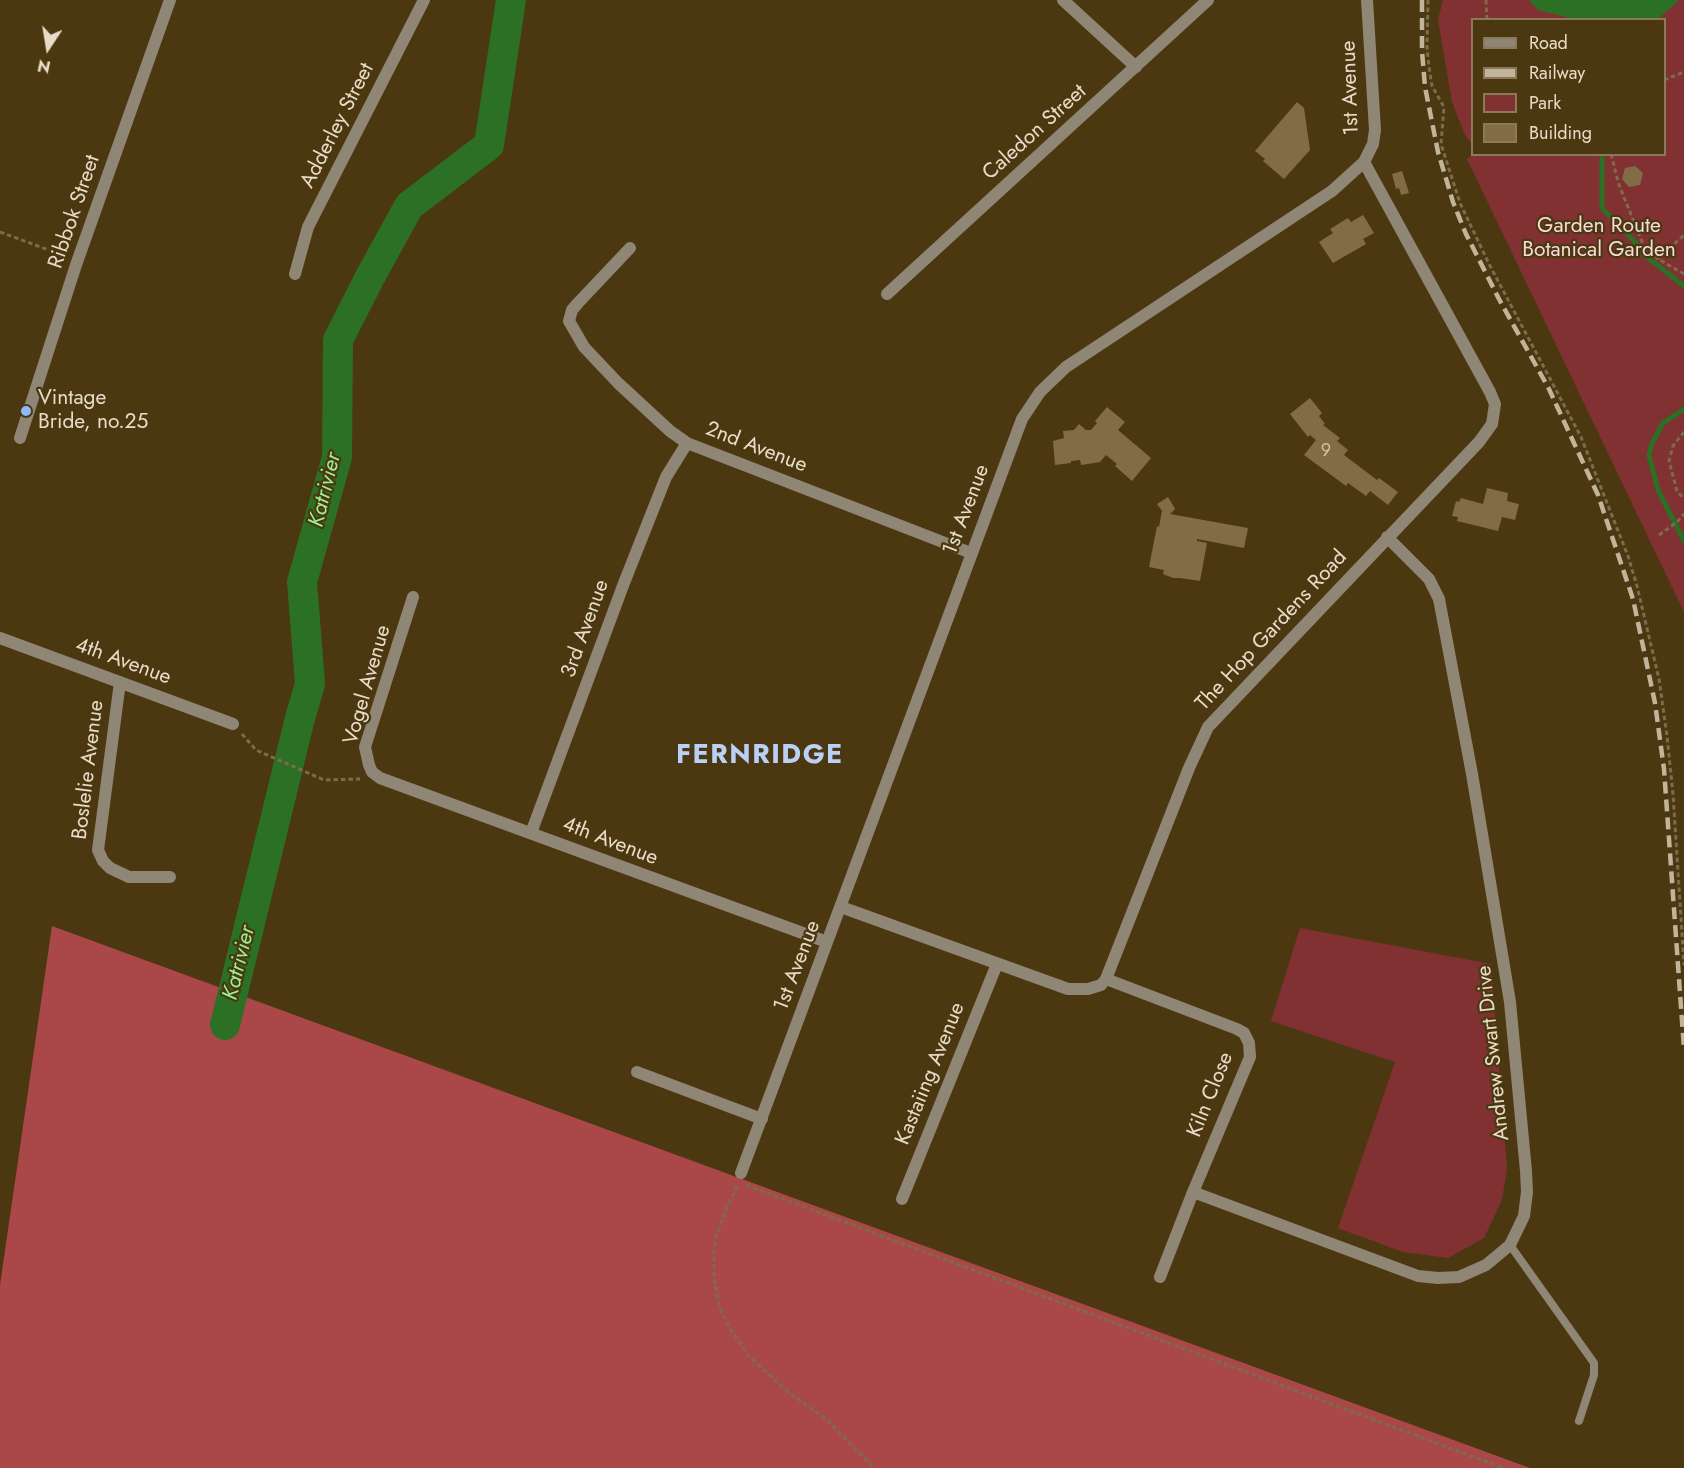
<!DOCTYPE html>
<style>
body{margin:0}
#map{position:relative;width:1684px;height:1468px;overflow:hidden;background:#4b3811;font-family:Jost,sans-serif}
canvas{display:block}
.legend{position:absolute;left:1471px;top:18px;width:195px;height:138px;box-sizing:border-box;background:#4b3811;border:2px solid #8a7a5a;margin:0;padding:8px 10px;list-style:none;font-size:18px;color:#e8dcc8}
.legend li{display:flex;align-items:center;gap:12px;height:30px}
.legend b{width:30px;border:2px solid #8a7a5a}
.north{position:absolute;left:18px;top:18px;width:60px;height:60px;-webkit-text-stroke:4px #4b3811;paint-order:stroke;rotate:192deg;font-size:16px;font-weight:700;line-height:24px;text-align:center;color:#e8dcc8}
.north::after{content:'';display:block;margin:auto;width:21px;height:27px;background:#e8dcc8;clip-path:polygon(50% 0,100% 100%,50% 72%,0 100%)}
</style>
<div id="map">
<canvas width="1684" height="1468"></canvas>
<ul class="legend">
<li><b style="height:8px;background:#908675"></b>Road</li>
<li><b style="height:8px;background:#c2b49b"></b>Railway</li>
<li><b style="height:16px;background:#823133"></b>Park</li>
<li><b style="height:16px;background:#816c46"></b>Building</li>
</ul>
<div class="north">N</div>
</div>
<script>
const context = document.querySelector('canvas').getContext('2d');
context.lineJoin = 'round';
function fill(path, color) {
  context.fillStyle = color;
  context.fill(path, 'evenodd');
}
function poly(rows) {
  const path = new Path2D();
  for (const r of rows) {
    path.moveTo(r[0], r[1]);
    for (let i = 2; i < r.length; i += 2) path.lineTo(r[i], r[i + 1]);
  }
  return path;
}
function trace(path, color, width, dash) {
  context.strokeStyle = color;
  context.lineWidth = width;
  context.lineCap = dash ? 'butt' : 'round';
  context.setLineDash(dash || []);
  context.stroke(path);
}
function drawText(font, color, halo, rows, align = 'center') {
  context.font = font + ' Jost,sans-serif';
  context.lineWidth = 4.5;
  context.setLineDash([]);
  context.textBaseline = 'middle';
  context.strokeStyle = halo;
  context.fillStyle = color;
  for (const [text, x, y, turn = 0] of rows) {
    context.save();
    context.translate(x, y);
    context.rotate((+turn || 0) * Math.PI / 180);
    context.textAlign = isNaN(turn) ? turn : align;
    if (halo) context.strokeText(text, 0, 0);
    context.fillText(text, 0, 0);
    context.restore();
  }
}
fill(poly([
 [1443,0,1684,0,1684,612,1467,159,1473,154,1664,154,1664,20,1472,20,1472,144,1465,135,1452,102,1438,20],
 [1300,928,1491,964,1507,1168,1502,1200,1484,1238,1448,1258,1403,1252,1338,1228,1395,1062,1271,1021]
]), '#823133');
fill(poly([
 [52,926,1530,1468,0,1468,0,1285]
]), '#aa4849');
fill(poly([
 [1529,0,1679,0,1658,19,1578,20,1538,10]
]), '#2b7024');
trace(poly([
 [1602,154,1602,208,1635,242,1643,254,1684,286],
 [1684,409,1663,423,1652,443,1649,455,1658,490,1684,541]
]), '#2b7024', 5);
trace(poly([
 [225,1025,300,718,310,684,302,582,337,457,338,340,370,277,409,206,489,145,511,0]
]), '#2b7024', 30);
fill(poly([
 [1297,102,1304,108,1310,150,1284,179,1263,161,1265,159,1255,151],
 [1635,166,1643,173,1640,185,1629,187,1622,179,1625,168],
 [1402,171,1409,193,1401,195,1399,188,1396,189,1392,174],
 [1363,215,1374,233,1363,239,1366,244,1333,263,1319,242,1333,233,1330,229,1348,218,1351,222],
 [1310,398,1322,413,1319,416,1325,424,1323,425,1340,438,1337,441,1348,450,1344,455,1377,480,1379,478,1398,492,1388,505,1370,491,1366,496,1348,483,1346,486,1304,455,1316,440,1310,435,1308,437,1290,414],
 [1107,407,1125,422,1118,430,1151,458,1132,481,1115,466,1117,464,1106,455,1100,462,1081,465,1080,460,1071,461,1071,463,1055,465,1053,441,1064,438,1063,431,1074,430,1079,424,1086,430,1091,430,1097,423,1095,421],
 [1487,488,1508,493,1507,501,1519,504,1515,520,1502,517,1498,531,1457,521,1458,517,1452,516,1456,501,1459,502,1461,498,1483,504],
 [1168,497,1175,509,1170,514,1248,528,1244,548,1197,539,1197,541,1207,543,1200,581,1180,578,1173,578,1163,574,1164,570,1149,567,1157,526,1159,527,1162,511,1157,504]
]), '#816c46');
trace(poly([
 [1428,0,1427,48,1429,67,1432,86,1444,107,1441,144,1460,203,1489,264,1581,437,1628,556,1637,586,1659,679,1667,736,1673,794,1684,965],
 [1486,0,1487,20],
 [1664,80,1684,72],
 [1611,154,1619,185,1643,244,1658,259,1684,274],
 [0,232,65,256],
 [1658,259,1684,235],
 [1684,432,1673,446,1669,461,1677,491,1684,499],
 [1659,535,1677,522,1684,514],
 [242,734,256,750,324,780,360,779],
 [746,1185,1503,1468],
 [737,1186,725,1212,717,1234,714,1250,714,1276,719,1306,731,1330,749,1356,788,1392,826,1419,874,1468]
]), '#7d6c4b', 3, [4.5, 3]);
trace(poly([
 [1510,1245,1594,1363,1594,1375,1579,1421]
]), '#908675', 8);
trace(poly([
 [1063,0,1136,67],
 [630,248,578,303,572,310,569,321,584,347,618,383,670,431,687,443,971,553],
 [295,274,308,227,424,0],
 [887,294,1208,0],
 [20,438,76,265,170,0],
 [413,597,365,747,369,765,372,772,380,778,827,942],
 [0,638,233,724],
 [120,682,98,850,103,861,110,868,129,877,170,877],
 [531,833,624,583,666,477,687,443],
 [841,907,1068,989,1088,989,1101,985,1106,979,1189,768,1208,727,1479,442,1492,424,1495,404,1490,392,1364,162],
 [1106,979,1237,1029,1244,1033,1249,1043,1250,1057,1193,1192,1160,1277],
 [637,1072,762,1119],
 [741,1173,1022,419,1040,392,1066,367,1332,191,1364,162,1373,144,1375,130,1367,0],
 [1193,1192,1418,1276,1438,1278,1459,1277,1486,1265,1510,1245,1524,1216,1527,1192,1526,1171,1510,1002,1472,774,1439,599,1429,579,1387,537],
 [902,1199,997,964]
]), '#908675', 12);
trace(poly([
 [1422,0,1422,51,1425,87,1438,152,1453,202,1466,234,1499,299,1549,389,1598,495,1633,599,1655,703,1664,769,1684,1049]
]), '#c2b49b', 4.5, [12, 6]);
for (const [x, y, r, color] of [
 [26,411,6,"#91b8fd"]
]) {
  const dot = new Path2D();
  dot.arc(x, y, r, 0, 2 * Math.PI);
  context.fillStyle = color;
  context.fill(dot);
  trace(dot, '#4b3811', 2);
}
drawText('18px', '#cec0a8', null, [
 ["9",1326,452]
]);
drawText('21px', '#e8dcc8', '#4b3811', [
 ["1st Avenue",1351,88,-92],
 ["Adderley Street",338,126,-63],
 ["Caledon Street",1035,133,-42],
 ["Ribbok Street",75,212,-71],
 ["2nd Avenue",756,448,21],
 ["1st Avenue",967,510,-69],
 ["3rd Avenue",586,629,-70],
 ["The Hop Gardens Road",1272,631,-47],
 ["4th Avenue",123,662,20],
 ["Vogel Avenue",368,685,-74],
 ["Boslelie Avenue",89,770,-83],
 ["4th Avenue",610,842,21],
 ["1st Avenue",798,966,-69],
 ["Andrew Swart Drive",1494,1053,-96],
 ["Kastaiing Avenue",931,1074,-68],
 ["Kiln Close",1211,1095,-68]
]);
drawText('21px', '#f7dad9', '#4b3811', [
 ["Garden Route",1599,227],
 ["Botanical Garden",1599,251]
]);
drawText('21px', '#e8dcc8', '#4b3811', [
 ["Vintage",38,399],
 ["Bride, no.25",38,423]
], 'left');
drawText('italic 22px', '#99f38f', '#4b3811', [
 ["Katrivier",326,490,-76],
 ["Katrivier",240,963,-76]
]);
context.letterSpacing = '1.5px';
drawText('bold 27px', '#bad0f7', '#4b3811', [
 ["FERNRIDGE",760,756]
]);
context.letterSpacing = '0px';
</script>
